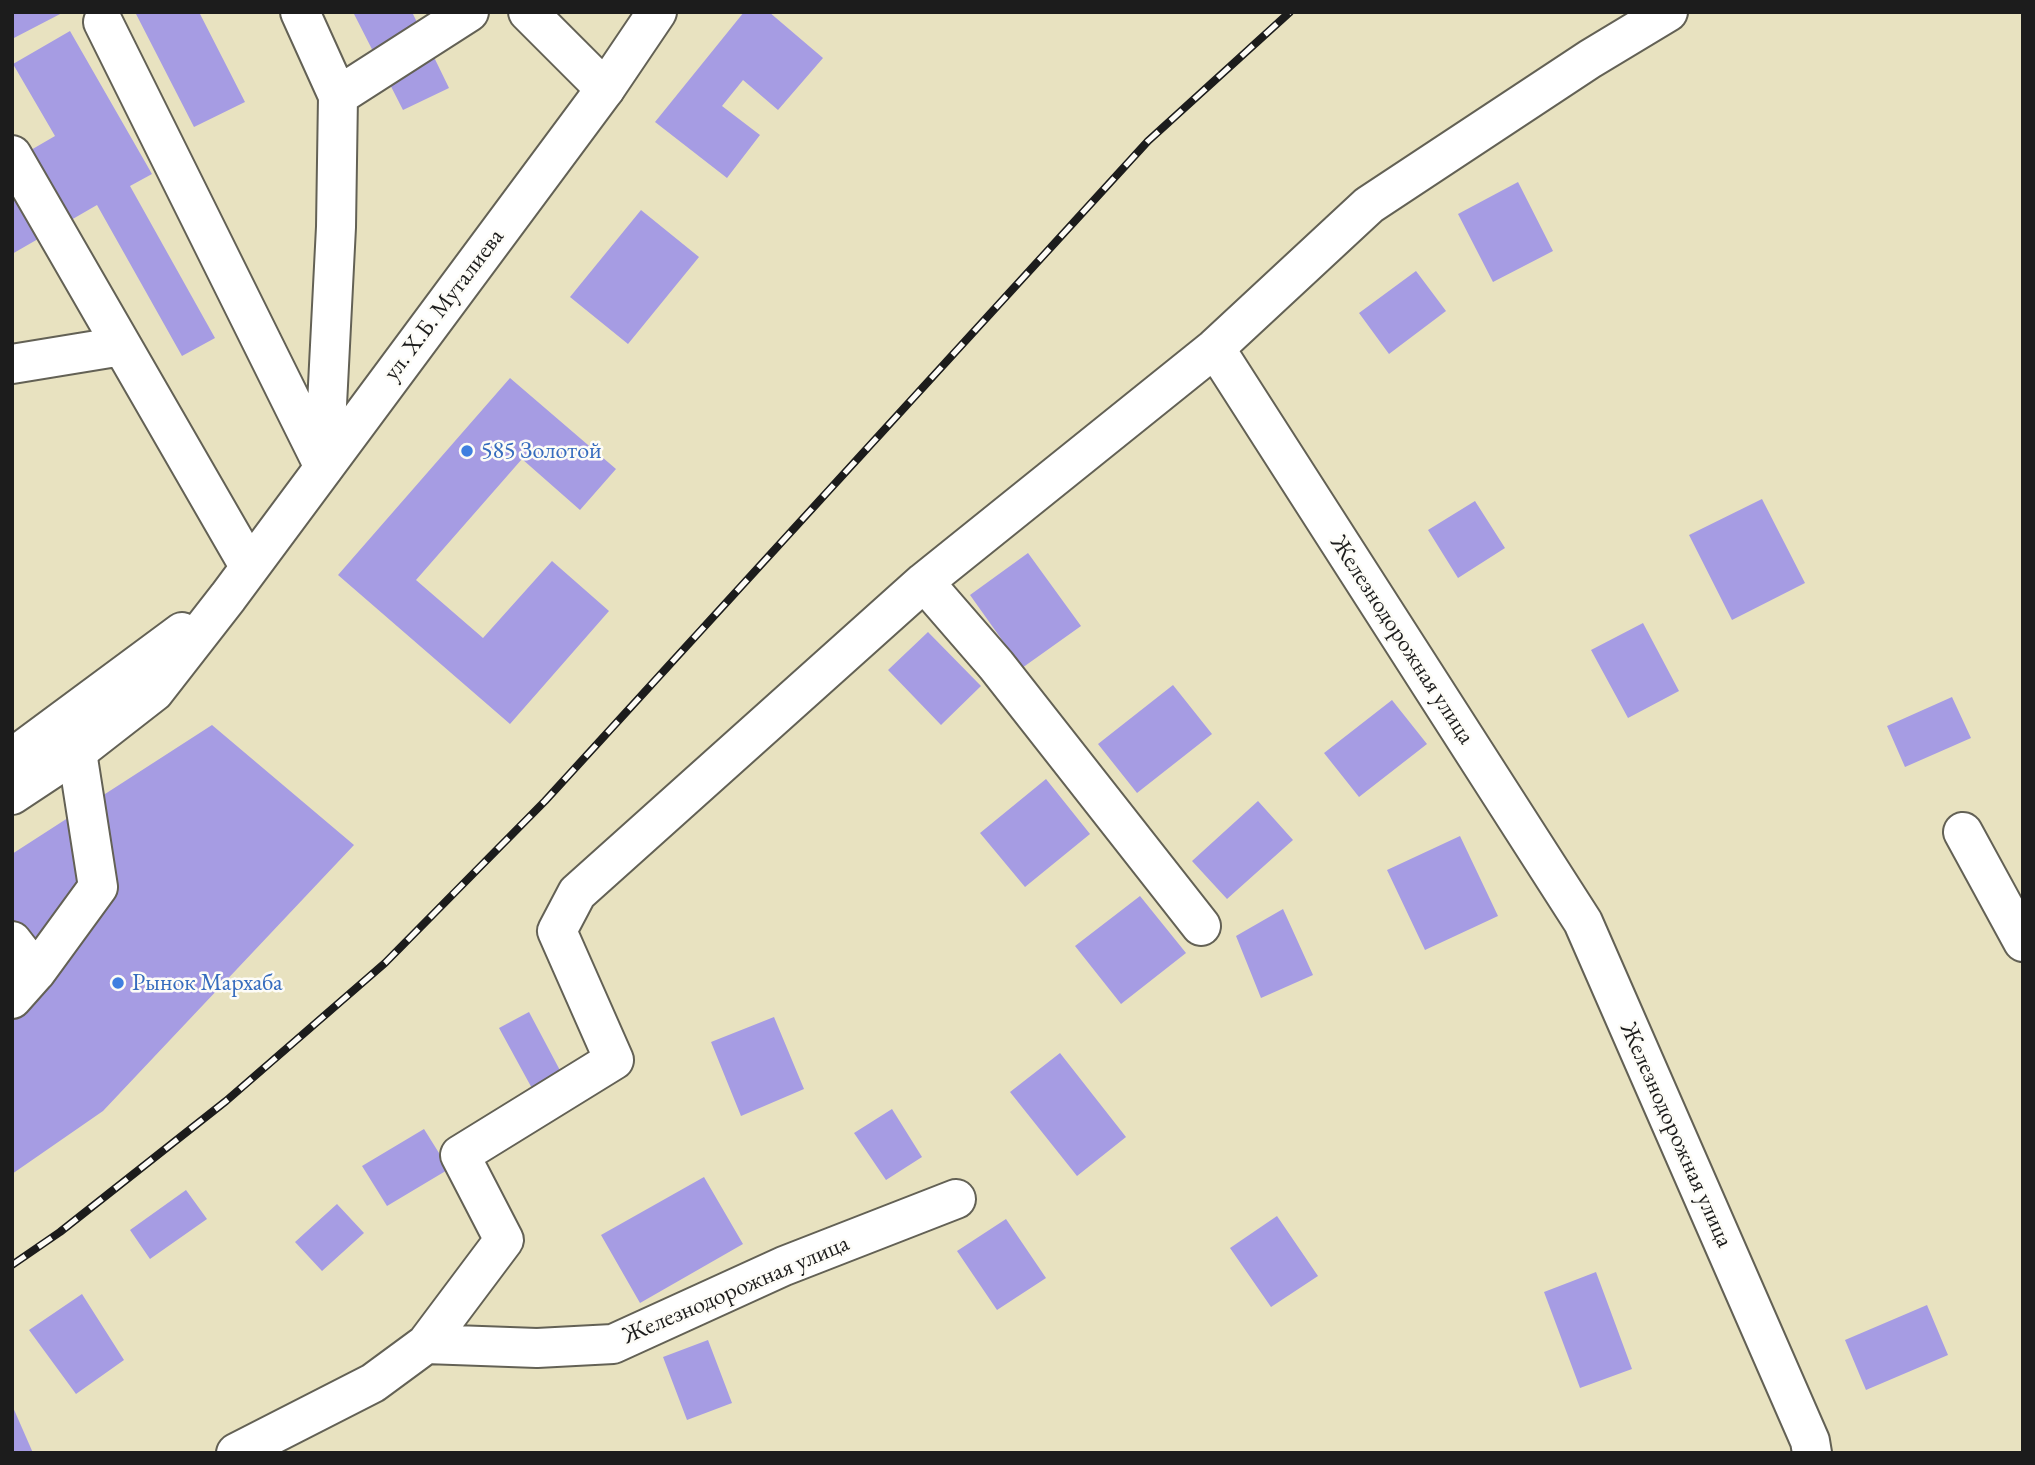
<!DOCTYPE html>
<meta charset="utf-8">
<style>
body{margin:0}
#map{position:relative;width:2035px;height:1465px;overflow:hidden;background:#e8e2c0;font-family:"EB Garamond",serif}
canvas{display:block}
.frame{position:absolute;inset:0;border:14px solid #1c1c1c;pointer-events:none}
</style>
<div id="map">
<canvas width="2035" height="1465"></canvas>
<div class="frame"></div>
</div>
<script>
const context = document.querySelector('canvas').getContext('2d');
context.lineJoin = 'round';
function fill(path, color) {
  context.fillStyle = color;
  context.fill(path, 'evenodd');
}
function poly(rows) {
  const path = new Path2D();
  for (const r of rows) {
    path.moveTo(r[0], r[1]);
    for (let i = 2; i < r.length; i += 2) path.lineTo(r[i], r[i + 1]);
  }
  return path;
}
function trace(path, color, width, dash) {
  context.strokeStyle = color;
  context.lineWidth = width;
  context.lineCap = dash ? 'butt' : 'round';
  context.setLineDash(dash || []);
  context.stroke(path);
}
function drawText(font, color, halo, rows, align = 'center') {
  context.font = font + ' "EB Garamond",serif';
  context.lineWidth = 5;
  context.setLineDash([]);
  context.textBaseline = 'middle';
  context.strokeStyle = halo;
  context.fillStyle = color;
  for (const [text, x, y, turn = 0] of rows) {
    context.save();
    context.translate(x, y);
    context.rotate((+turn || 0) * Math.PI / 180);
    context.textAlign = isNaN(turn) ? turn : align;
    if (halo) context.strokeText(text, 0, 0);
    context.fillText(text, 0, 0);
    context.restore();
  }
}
fill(poly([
 [12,12,64,12,12,39],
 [135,12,199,12,245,102,194,127],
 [353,12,412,12,449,88,403,110],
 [744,12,769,12,823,58,778,110,743,80,722,106,760,135,727,178,655,122],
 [70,31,152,174,130,186,215,338,182,356,97,205,12,254,12,161,55,136,13,64],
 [1518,182,1553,251,1493,282,1458,214],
 [641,210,699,257,628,344,570,297],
 [1416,271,1446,311,1389,354,1359,313],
 [510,378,616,469,580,510,522,459,416,580,483,638,552,561,609,611,510,724,338,575],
 [1762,499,1805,583,1732,620,1689,535],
 [1475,501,1505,548,1458,578,1428,530],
 [1028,553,1081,626,1022,668,970,595],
 [1643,623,1679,691,1628,718,1591,650],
 [928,632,981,686,941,725,888,670],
 [1173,685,1212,734,1137,793,1098,744],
 [1952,697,1971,738,1905,767,1887,726],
 [1392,700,1427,744,1359,797,1324,753],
 [212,725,354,845,103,1111,12,1174,12,854],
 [1046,779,1090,834,1025,887,980,833],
 [1258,801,1293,840,1227,899,1192,861],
 [1460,836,1498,916,1425,950,1387,870],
 [1140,896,1186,953,1121,1004,1075,946],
 [1283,909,1313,975,1261,998,1236,936],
 [529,1012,563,1076,534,1092,499,1028],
 [774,1017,804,1089,741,1116,711,1042],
 [1060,1053,1126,1137,1077,1176,1010,1092],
 [892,1109,922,1157,886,1180,854,1133],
 [424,1129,449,1169,387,1206,362,1166],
 [704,1177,743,1244,640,1303,601,1235],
 [186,1190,207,1219,150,1259,130,1230],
 [337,1204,364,1233,322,1271,295,1242],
 [1277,1216,1318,1276,1271,1307,1230,1248],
 [1006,1219,1046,1278,997,1310,957,1251],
 [1596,1272,1632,1369,1580,1388,1544,1292],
 [82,1294,124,1360,76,1394,29,1330],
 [1927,1305,1948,1355,1866,1390,1845,1340],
 [708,1340,732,1403,687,1420,663,1357],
 [12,1405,33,1453,12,1453]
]), '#a69ce3');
const minor = poly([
 [300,12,338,96,336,227,324,464],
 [528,12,605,89],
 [103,22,324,467],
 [338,96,469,12],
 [12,155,249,566],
 [1215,348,1583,922,1810,1441,1812,1453],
 [12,364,122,346],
 [924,582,996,665,1201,926],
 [1963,832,2023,942],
 [12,941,36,972],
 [12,999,36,972,98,887,77,752],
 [426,1344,504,1240,460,1155,614,1060,557,931,577,893,924,582,1215,348,1369,205,1590,59,1668,12],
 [236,1453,373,1383,426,1344,537,1348,613,1344,784,1266,956,1199]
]);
const major = poly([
 [12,758,182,632],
 [12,795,77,752,154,692,228,597,605,89,657,12]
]);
trace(minor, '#636155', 42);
trace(major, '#636155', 42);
trace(minor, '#fff', 38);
trace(major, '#fff', 38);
const rail = poly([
 [12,1265,60,1232,226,1101,385,963,545,801,1148,141,1290,12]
]);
trace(rail, '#1c1c1c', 8);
trace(rail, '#fdfcf7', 5, [16]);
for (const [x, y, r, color] of [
 [467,451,7,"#3f7fe0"],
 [118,983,7,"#3f7fe0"]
]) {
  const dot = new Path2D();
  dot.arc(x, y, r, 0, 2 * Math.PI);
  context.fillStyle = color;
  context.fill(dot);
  trace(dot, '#fdfcf7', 2.5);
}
drawText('24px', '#1c1c1c', '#fdfcf7', [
 ["ул. Х.Б. Муталиева",444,305,-53],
 ["Железнодорожная улица",1402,640,57],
 ["Железнодорожная улица",1676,1135,66],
 ["Железнодорожная улица",736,1290,-23]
]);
drawText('24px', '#366cbe', '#fdfcf7', [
 ["585 Золотой",481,451],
 ["Рынок Мархаба",132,983]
], 'left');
</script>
